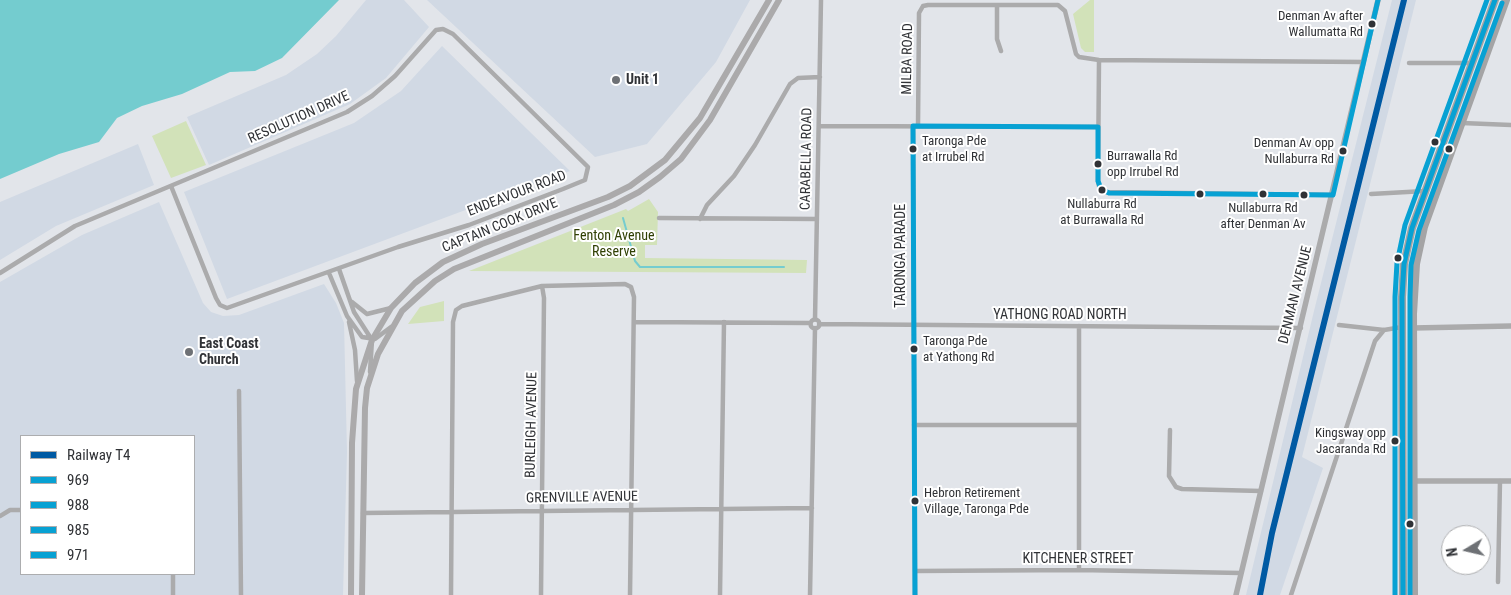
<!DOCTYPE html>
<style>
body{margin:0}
#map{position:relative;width:1511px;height:595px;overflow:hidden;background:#e2e5ea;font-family:"Roboto Condensed",sans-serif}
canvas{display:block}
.legend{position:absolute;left:20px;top:435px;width:175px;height:140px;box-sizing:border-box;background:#fff;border:1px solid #acadaf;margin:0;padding:6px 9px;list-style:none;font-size:15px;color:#303236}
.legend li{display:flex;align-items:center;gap:10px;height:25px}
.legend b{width:25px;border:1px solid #acadaf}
.north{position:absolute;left:1441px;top:525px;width:50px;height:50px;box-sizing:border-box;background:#fff;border:1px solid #acadaf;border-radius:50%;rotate:261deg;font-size:14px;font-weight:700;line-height:20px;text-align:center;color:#303236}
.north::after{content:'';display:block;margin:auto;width:18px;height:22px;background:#6e7175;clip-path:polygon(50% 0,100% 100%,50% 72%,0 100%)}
</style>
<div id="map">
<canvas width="1511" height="595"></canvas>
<ul class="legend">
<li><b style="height:6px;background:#005aa3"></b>Railway T4</li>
<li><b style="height:6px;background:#07a1d3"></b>969</li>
<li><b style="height:6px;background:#07a1d3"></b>988</li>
<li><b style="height:6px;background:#07a1d3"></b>985</li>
<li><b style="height:6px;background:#07a1d3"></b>971</li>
</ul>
<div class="north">N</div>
</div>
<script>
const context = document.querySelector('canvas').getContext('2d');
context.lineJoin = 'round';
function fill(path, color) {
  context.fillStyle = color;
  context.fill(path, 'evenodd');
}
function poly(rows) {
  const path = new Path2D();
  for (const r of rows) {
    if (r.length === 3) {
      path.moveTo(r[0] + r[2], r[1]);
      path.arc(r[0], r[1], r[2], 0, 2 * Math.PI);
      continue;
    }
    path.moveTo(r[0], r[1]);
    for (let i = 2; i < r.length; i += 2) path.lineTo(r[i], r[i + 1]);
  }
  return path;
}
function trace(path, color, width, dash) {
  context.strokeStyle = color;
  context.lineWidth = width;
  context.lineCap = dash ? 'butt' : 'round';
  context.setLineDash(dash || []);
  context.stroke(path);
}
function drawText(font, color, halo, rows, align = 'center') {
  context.font = font + ' "Roboto Condensed",sans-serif';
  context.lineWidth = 4;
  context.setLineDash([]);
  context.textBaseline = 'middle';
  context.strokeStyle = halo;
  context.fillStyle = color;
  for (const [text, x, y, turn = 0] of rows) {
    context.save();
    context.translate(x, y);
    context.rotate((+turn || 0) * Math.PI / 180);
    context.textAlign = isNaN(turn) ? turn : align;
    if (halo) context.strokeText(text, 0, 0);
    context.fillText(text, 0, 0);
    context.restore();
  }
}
fill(poly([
 [366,0,404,0,429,27,386,78,350,104,209,165,187,117,286,75,317,54,336,36],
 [427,0,750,0,716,62,647,144,595,157],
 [1392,0,1416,0,1302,457,1323,468,1280,595,1246,595,1314,311],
 [442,46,570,171,227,299,184,192,354,123,401,91],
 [138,144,154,185,56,226,0,260,0,202],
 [159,202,203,303,211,312,223,316,239,315,324,284,336,303,344,323,347,452,343,595,0,595,0,282,82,235],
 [21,436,194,436,194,574,21,574]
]), '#d1d9e4');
fill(poly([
 [1090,0,1094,0,1094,52,1085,52,1081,48,1073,14],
 [186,121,206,165,171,178,152,136],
 [649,199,658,212,657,245,645,245,645,258,807,260,806,273,469,271,626,209,628,211],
 [444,301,444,321,408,324,420,307]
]), '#d2e2b9');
fill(poly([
 [0,0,339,0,282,58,255,71,230,72,182,94,142,106,117,118,99,142,59,154,0,179]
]), '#74cccf');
trace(poly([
 [623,218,635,261,640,267,784,267]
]), '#74cccf', 2);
trace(poly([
 [997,5,997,39,1001,51],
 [1099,60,1098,181,1099,186,1105,192,1333,195],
 [1409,63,1472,63],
 [1462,123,1511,125],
 [819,126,1098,127],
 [913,126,915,595],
 [918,126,919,13,923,6,928,5,1058,5,1065,11,1076,54,1079,57,1099,60,1364,62],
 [1371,194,1425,191],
 [659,218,817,219],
 [700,219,707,205,734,176,755,145,790,84,798,78,820,77],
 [339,269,354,312,372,340,370,372],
 [0,273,75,226,347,112,372,96,395,76,436,30,443,29,453,34,588,167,585,180,563,189,469,225,398,247,227,308,220,305,216,298,171,186],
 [329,273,347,316,362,337,375,339,391,327],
 [352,302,367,314,391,308],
 [815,319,821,0],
 [815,324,4.5],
 [349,322,355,350,357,381],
 [634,322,810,323],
 [819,324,1301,328],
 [1339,325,1384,330,1402,327],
 [1079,326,1079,570],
 [239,391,241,595],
 [914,425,1078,425],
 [1170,430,1169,476,1176,487,1182,489,1261,491],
 [363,513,812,508],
 [0,516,10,510,21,510],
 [915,571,1079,570,1241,573],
 [173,574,173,595],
 [1498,582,1500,481],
 [451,595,453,322,456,310,462,306,542,286,625,284,631,287,634,297,630,595],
 [541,595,544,298,542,286],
 [720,595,724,322],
 [810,595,815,328],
 [1291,595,1375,341,1384,330]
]), '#ababac', 4.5);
trace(poly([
 [1413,328,1511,326],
 [1414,481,1511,481],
 [1236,595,1378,0]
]), '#ababac', 5.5);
trace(poly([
 [351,595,352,443,356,389,372,340,391,308,415,283,443,262,482,244,608,197,630,186,665,160,700,118,769,0],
 [362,595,365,408,367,388,378,354,402,311,435,281,454,269,614,205,639,192,660,177,681,159,710,120,779,0]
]), '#abaaab', 6);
trace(poly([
 [1403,595,1402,297,1404,264,1412,228,1495,0],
 [1414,595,1413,314,1416,264,1424,227,1506,0]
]), '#a4a4a5', 8);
trace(poly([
 [913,126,915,595],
 [913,126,1098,127],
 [1098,127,1098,181,1101,189],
 [1101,189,1109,193,1333,195],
 [1333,195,1378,0]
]), '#07a1d3', 5);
trace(poly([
 [1403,595,1402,297,1404,264,1412,228,1495,0]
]), '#07a1d3', 5);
trace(poly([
 [1410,595,1410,297,1411,265,1419,230,1502,3]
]), '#07a1d3', 5);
trace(poly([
 [1395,595,1395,297,1397,263,1405,225,1487,0]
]), '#07a1d3', 5);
trace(poly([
 [1260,595,1272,533,1404,0]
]), '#005aa3', 6);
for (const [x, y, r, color] of [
 [1372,24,4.5,"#303236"],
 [616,80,5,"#6e7175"],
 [1435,142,4.5,"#303236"],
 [913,149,4.5,"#303236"],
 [1449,149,4.5,"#303236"],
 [1343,151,4.5,"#303236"],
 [1098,164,4.5,"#303236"],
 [1102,190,4.5,"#303236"],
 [1200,194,4.5,"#303236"],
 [1263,194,4.5,"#303236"],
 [1304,195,4.5,"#303236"],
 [1398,258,4.5,"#303236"],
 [914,349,4.5,"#303236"],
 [189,352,5,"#6e7175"],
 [1395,441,4.5,"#303236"],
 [915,501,4.5,"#303236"],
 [1410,524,4.5,"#303236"]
]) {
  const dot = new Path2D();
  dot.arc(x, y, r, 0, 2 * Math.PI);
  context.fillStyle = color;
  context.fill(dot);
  trace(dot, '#fff', 2);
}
drawText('13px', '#303236', '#fff', [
 ["Denman Av after",1363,17,"right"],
 ["Wallumatta Rd",1363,33,"right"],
 ["Taronga Pde",922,142],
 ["at Irrubel Rd",922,158],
 ["Denman Av opp",1334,144,"right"],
 ["Nullaburra Rd",1334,160,"right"],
 ["Burrawalla Rd",1107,157],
 ["opp Irrubel Rd",1107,173],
 ["Nullaburra Rd",1102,205,"center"],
 ["at Burrawalla Rd",1102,221,"center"],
 ["Nullaburra Rd",1263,209,"center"],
 ["after Denman Av",1263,225,"center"],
 ["Taronga Pde",923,342],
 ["at Yathong Rd",923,358],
 ["Kingsway opp",1386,434,"right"],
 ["Jacaranda Rd",1386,450,"right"],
 ["Hebron Retirement",924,494],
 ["Village, Taronga Pde",924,510]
], 'left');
drawText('14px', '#303236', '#fff', [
 ["MILBA ROAD",908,59,-89],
 ["RESOLUTION DRIVE",299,118,-24],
 ["CARABELLA ROAD",807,159,-89],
 ["ENDEAVOUR ROAD",517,194,-21],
 ["CAPTAIN COOK DRIVE",500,226,-22],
 ["TARONGA PARADE",901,256,-90],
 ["DENMAN AVENUE",1296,295,-76],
 ["YATHONG ROAD NORTH",1060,315],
 ["BURLEIGH AVENUE",532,425,-89],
 ["GRENVILLE AVENUE",582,498,-1],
 ["KITCHENER STREET",1078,559]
]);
drawText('bold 14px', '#303236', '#fff', [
 ["Unit 1",626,80],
 ["East Coast",199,344],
 ["Church",199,360]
], 'left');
drawText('14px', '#304004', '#fff', [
 ["Fenton Avenue",614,236],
 ["Reserve",614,252]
]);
</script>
